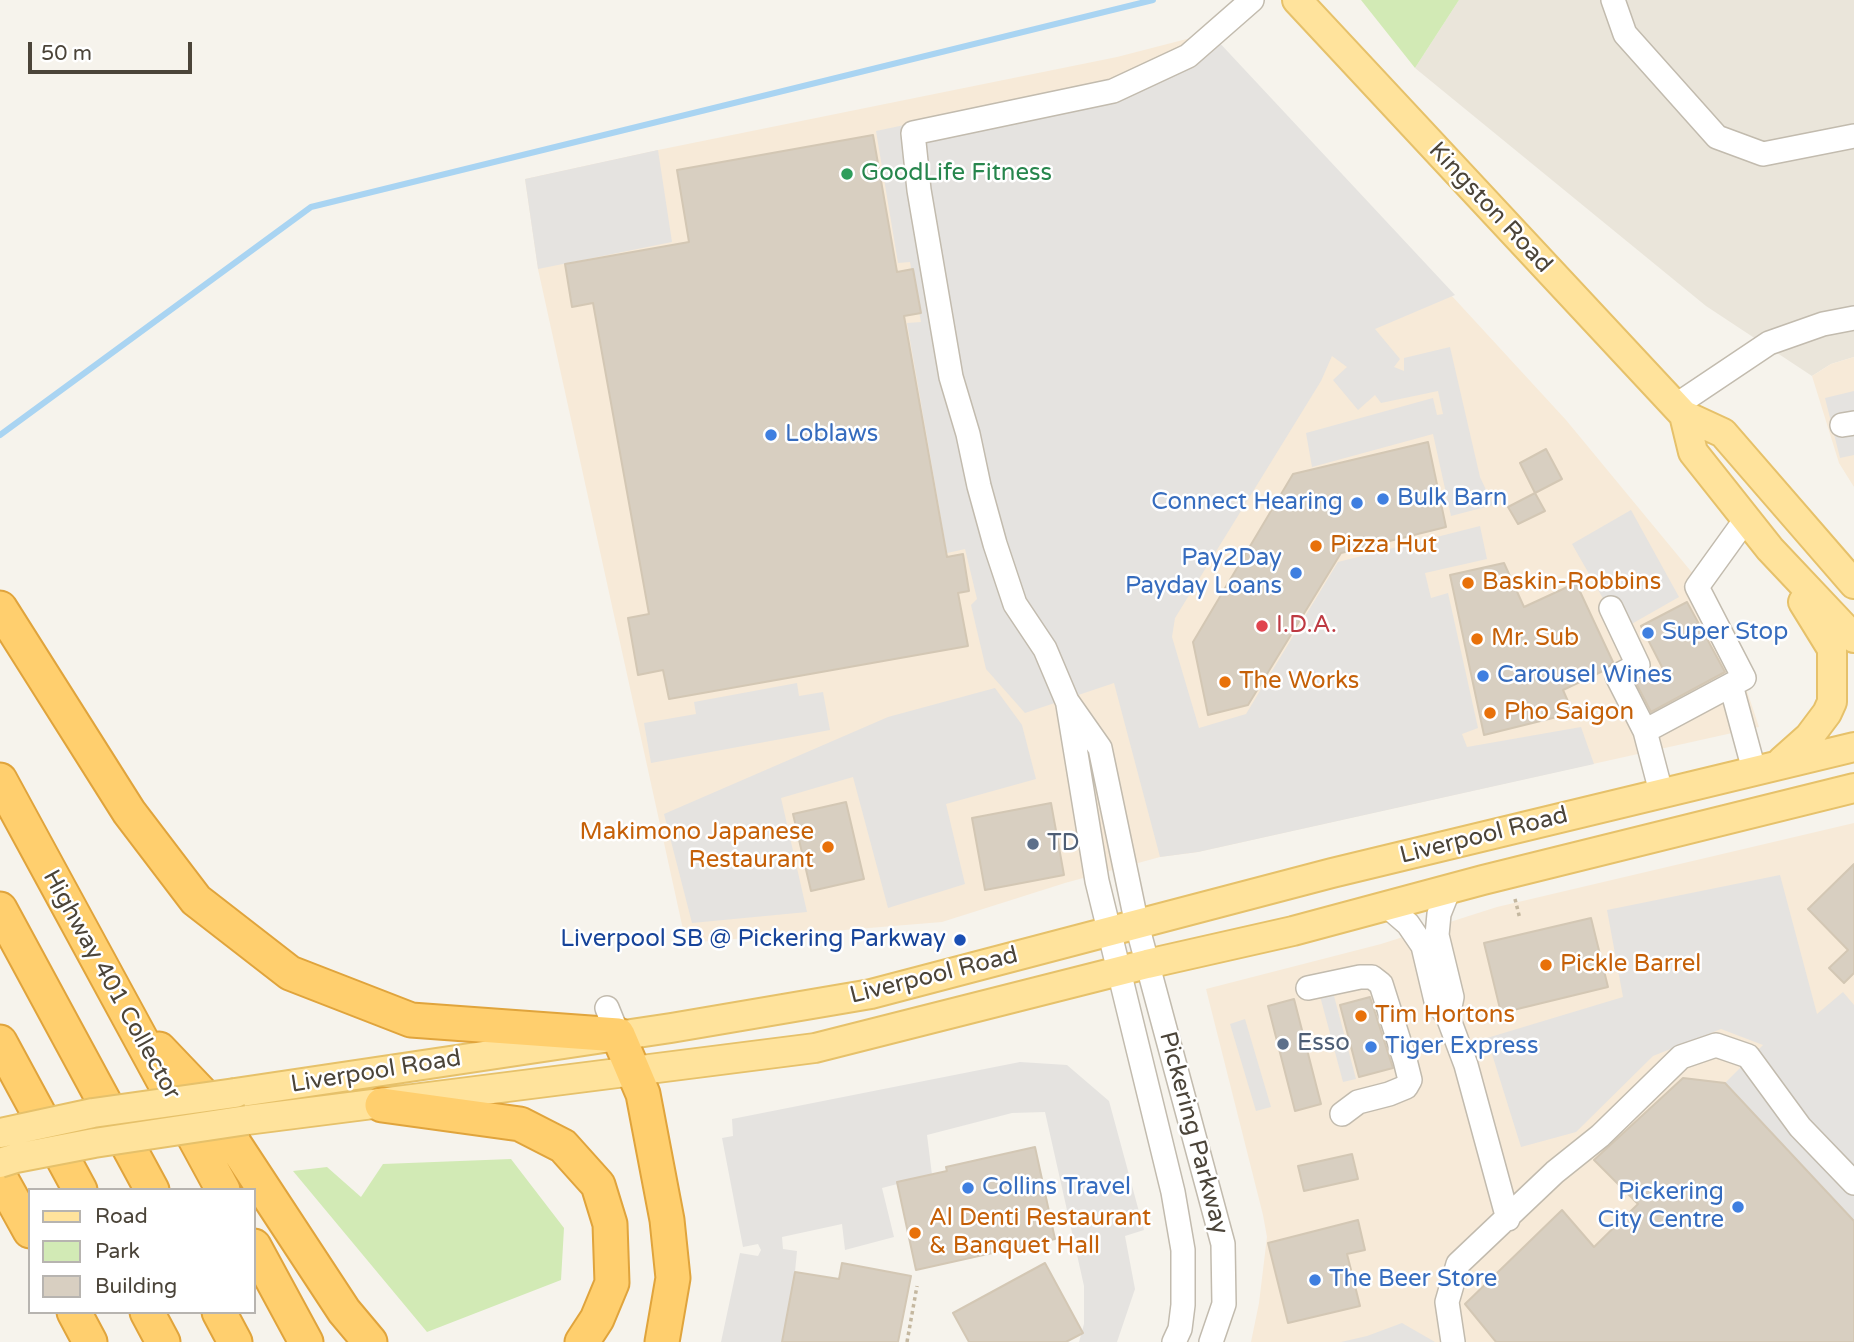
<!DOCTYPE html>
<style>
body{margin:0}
#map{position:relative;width:1854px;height:1342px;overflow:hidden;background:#f6f3ec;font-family:"Varela Round",sans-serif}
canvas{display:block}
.legend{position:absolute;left:28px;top:1188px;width:228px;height:126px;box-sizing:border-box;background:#fff;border:2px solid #b7b4b0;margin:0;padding:9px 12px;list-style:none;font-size:21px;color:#4b4439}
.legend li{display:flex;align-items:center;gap:14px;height:35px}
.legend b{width:35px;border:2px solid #b7b4b0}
.scale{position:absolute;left:28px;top:42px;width:164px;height:32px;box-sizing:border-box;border:4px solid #4b4439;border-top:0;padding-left:9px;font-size:21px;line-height:24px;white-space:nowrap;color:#4b4439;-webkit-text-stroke:5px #fff;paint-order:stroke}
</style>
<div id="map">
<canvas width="1854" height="1342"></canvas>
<ul class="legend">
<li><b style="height:9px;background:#ffe39c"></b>Road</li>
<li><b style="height:19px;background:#d2eab5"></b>Park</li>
<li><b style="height:19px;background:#d8cfc1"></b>Building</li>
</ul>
<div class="scale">50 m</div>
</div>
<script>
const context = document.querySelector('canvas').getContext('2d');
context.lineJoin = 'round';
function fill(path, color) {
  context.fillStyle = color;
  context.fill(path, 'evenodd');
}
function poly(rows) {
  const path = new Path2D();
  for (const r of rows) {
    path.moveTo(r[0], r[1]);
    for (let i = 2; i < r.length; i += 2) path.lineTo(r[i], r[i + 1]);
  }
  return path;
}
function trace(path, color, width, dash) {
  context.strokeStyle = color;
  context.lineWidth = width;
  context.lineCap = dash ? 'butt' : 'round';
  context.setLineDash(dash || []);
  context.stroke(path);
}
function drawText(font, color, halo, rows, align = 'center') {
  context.font = font + ' "Varela Round",sans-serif';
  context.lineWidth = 5;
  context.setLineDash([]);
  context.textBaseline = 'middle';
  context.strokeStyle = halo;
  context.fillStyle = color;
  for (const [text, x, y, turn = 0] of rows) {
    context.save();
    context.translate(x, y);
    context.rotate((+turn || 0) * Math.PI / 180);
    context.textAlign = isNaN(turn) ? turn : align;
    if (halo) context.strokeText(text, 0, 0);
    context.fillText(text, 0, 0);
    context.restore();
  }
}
fill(poly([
 [1459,0,1854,0,1854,357,1831,364,1812,376,1706,306,1415,68]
]), '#eae5da');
fill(poly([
 [1210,33,1566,420,1718,604,1759,727,1198,852,1160,857,1065,883,942,922,686,943,538,269,525,179,658,150,1117,57],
 [1854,357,1854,487,1839,463,1812,376,1831,364],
 [1854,823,1854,1342,1251,1342,1259,1303,1267,1237,1263,1215,1206,989,1381,944,1497,907]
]), '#f7ead8');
fill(poly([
 [1361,0,1459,0,1415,68],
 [511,1159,564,1228,561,1280,427,1332,293,1171,327,1167,361,1197,383,1164]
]), '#d2eab5');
fill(poly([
 [1216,39,1455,295,1375,329,1400,359,1394,367,1404,371,1404,358,1450,347,1480,477,1493,505,1451,516,1433,434,1312,467,1306,433,1433,398,1437,415,1443,414,1438,391,1381,403,1375,395,1358,410,1333,380,1347,367,1332,356,1321,381,1175,618,1172,637,1199,728,1246,714,1338,562,1480,526,1487,559,1425,573,1431,598,1448,593,1478,728,1462,734,1467,747,1581,727,1594,764,1198,852,1160,857,1114,683,1025,713,986,669,971,605,977,599,965,549,947,553,907,323,921,322,910,262,898,263,876,131,1123,79],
 [658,150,672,242,538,269,525,179],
 [1854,391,1854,455,1840,458,1825,398],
 [1631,510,1679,597,1621,630,1572,544],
 [797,683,799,696,823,692,830,730,651,763,644,723,696,714,694,702],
 [995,688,1022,725,1036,779,946,804,965,884,888,908,853,777,781,798,807,912,692,923,664,814,888,717],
 [1780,875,1817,1014,1843,992,1854,1005,1854,1221,1725,1083,1763,1045,1721,1029,1653,1056,1576,1132,1521,1147,1487,1038,1623,997,1607,910],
 [1333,992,1356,1079,1343,1082,1320,996],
 [1245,1019,1271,1107,1256,1111,1230,1024],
 [1020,1062,1067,1065,1109,1101,1144,1230,1125,1236,1135,1289,1117,1342,1079,1342,1084,1324,1084,1286,1045,1112,1012,1113,927,1135,932,1175,882,1188,894,1237,845,1250,842,1224,782,1237,783,1249,797,1251,795,1272,782,1342,721,1342,740,1253,758,1256,761,1250,758,1244,743,1247,722,1138,733,1136,732,1119],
 [1402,1323,1435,1342,1341,1342,1367,1336]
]), '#e5e3e0');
trace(poly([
 [0,435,311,207,1153,0]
]), '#a9d4f2', 6);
const building = poly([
 [873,135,897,272,913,269,921,313,904,316,947,557,963,554,969,591,958,593,968,646,669,699,663,670,638,675,628,618,649,614,593,303,572,307,565,264,689,242,677,170,873,135],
 [1428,442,1446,527,1341,553,1248,705,1208,715,1193,642,1293,474,1428,442],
 [1546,449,1562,479,1535,493,1520,463,1546,449],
 [1535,493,1545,511,1518,524,1508,507,1535,493],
 [1504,563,1524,607,1576,583,1613,662,1605,670,1563,690,1573,713,1484,735,1450,575,1504,563],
 [1687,602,1725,672,1651,712,1636,683,1663,669,1641,626,1687,602],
 [846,802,864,879,811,891,793,814,846,802],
 [1051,803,1064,875,985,890,972,818,1051,803],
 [1854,864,1854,973,1844,983,1829,968,1848,950,1808,909,1854,864],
 [1591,918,1608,987,1501,1013,1484,943,1591,918],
 [1370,997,1393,1068,1359,1077,1340,1005,1370,997],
 [1294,999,1321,1104,1295,1111,1268,1006,1294,999],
 [1683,1078,1725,1083,1854,1221,1854,1342,1496,1342,1465,1304,1562,1210,1594,1247,1638,1204,1594,1160,1683,1078],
 [1035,1147,1055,1239,916,1270,897,1182,947,1171,946,1167,1035,1147],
 [1352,1154,1358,1179,1304,1191,1298,1166,1352,1154],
 [1358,1220,1365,1250,1347,1254,1360,1306,1288,1323,1268,1243,1358,1220],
 [842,1263,911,1276,898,1342,782,1342,795,1272,839,1279,842,1263],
 [1045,1263,1083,1333,1066,1342,969,1342,953,1313,1045,1263]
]);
fill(building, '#d8cfc1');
trace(building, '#d3c7b4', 2);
const minor = poly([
 [1613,0,1625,34,1717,137,1763,154,1854,136],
 [1675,406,1769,343,1823,324,1854,318],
 [1842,425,1854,423],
 [1611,608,1638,665,1617,676,1645,731,1744,678,1697,587,1746,519],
 [1731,685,1754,770],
 [1068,705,1097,881,1173,1192,1183,1250,1183,1305,1180,1329,1174,1342],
 [1645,731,1661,792],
 [1386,905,1408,924,1423,946,1436,1001,1448,1017,1466,1065,1508,1219],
 [1308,988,1360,977,1372,977,1381,984,1405,1060,1410,1080,1406,1087,1389,1094,1358,1102,1342,1114],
 [607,1008,618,1035],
 [1448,1017,1452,997,1437,935,1439,914,1449,889],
 [1211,1342,1224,1304,1223,1244,1137,925,1100,748,1067,701,1045,649,1015,604,995,544,979,486,968,434,951,377,919,190,913,133,1113,91,1188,56,1252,0],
 [1453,1342,1447,1302,1458,1264,1555,1172,1600,1136,1681,1057,1716,1045,1748,1056,1800,1127,1854,1183]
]);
const major = poly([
 [1297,0,1684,415,1723,433,1854,584],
 [1684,415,1693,452,1770,549,1854,638],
 [1782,761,1809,737,1827,713,1832,702,1832,649,1803,602],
 [235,1093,671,1028,871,994,1332,873,1854,747],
 [247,1120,815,1048,1147,964,1293,931,1483,880,1854,788]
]);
const highway = poly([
 [0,608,129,812,196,900,290,973,411,1020,618,1035,643,1094,667,1220,673,1278,662,1342],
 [0,780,223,1190],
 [0,909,152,1190],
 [0,1042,80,1190],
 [159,1049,201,1093,344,1311,370,1342],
 [382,1105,520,1124,563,1146,598,1185,610,1224,612,1283,597,1319,582,1342],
 [0,1177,30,1231],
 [254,1246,306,1342],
 [74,1312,90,1342],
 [147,1312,163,1342],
 [219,1312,235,1342]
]);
trace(minor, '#c2bbae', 26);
trace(major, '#e6c16a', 32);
trace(highway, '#e0a43c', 37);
trace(poly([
 [1515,899,1520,919],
 [907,1342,917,1286]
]), '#c4b79f', 3.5, [3.5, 3.5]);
trace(minor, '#fff', 23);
trace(major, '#ffe39c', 28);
trace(highway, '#ffcf6e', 33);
const majorBridge = poly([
 [0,1133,93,1113,235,1093],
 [0,1163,16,1158,94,1143,247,1120]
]);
trace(majorBridge, '#e6c16a', 32, []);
trace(majorBridge, '#ffe39c', 28);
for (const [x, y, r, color] of [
 [847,174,7,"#2e9e5b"],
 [771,435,7,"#3f7fe0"],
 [1383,499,7,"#3f7fe0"],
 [1357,503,7,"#3f7fe0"],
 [1316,546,7,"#e8710a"],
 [1296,573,7,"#3f7fe0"],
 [1468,583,7,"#e8710a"],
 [1262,626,7,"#e0444e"],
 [1648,633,7,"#3f7fe0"],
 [1477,639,7,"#e8710a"],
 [1483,676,7,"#3f7fe0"],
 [1225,682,7,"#e8710a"],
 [1490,713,7,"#e8710a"],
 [1033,844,7,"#5c6f8a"],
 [828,847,7,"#e8710a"],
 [960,940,7,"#1a4fb4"],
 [1546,965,7,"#e8710a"],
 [1361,1016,7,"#e8710a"],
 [1283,1044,7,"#5c6f8a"],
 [1371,1047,7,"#3f7fe0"],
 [968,1188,7,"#3f7fe0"],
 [1738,1207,7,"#3f7fe0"],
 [915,1233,7,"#e8710a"],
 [1315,1280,7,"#3f7fe0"]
]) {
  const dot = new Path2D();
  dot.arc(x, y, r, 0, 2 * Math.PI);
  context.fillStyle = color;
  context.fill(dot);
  trace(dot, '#fff', 2.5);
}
drawText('24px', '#27864d', '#fff', [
 ["GoodLife Fitness",861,174]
], 'left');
drawText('24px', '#4b4439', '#fff', [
 ["Kingston Road",1490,208,47],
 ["Liverpool Road",1484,836,-14],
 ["Liverpool Road",934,976,-14],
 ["Highway 401 Collector",111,985,61],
 ["Liverpool Road",376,1072,-9],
 ["Pickering Parkway",1193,1133,75]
]);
drawText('24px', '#366cbe', '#fff', [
 ["Loblaws",785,435],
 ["Bulk Barn",1397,499],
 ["Connect Hearing",1343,503,"right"],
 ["Pay2Day",1282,559,"right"],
 ["Payday Loans",1282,587,"right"],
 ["Super Stop",1662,633],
 ["Carousel Wines",1497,676],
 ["Tiger Express",1385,1047],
 ["Collins Travel",982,1188],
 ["Pickering",1724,1193,"right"],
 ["City Centre",1724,1221,"right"],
 ["The Beer Store",1329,1280]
], 'left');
drawText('24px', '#c56008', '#fff', [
 ["Pizza Hut",1330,546],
 ["Baskin-Robbins",1482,583],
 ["Mr. Sub",1491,639],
 ["The Works",1239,682],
 ["Pho Saigon",1504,713],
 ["Makimono Japanese",814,833,"right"],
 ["Restaurant",814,861,"right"],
 ["Pickle Barrel",1560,965],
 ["Tim Hortons",1375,1016],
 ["Al Denti Restaurant",929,1219],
 ["& Banquet Hall",929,1247]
], 'left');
drawText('24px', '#be3a42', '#fff', [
 ["I.D.A.",1276,626]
], 'left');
drawText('24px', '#4e5e75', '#fff', [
 ["TD",1047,844],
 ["Esso",1297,1044]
], 'left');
drawText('24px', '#164399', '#fff', [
 ["Liverpool SB @ Pickering Parkway",946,940]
], 'right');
</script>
